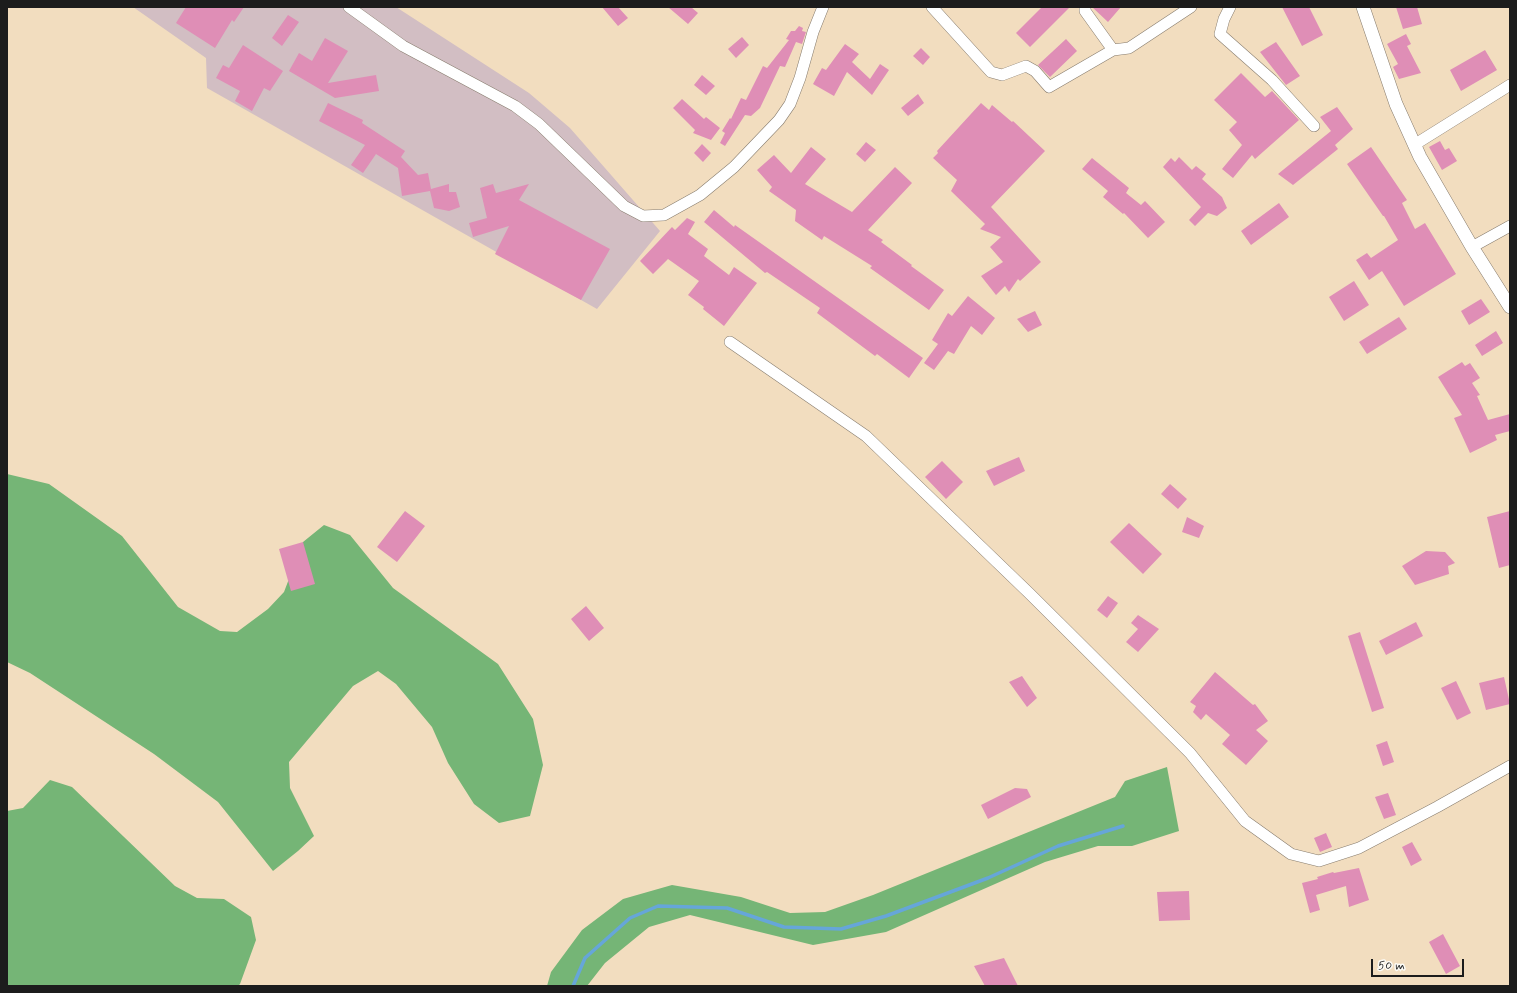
<!DOCTYPE html>
<style>
body{margin:0}
#map{position:relative;width:1517px;height:993px;overflow:hidden;background:#f2ddbf;font-family:Mynerve,sans-serif}
canvas{display:block}
.frame{position:absolute;inset:0;border:8px solid #1c1c1c;pointer-events:none}
.scale{position:absolute;left:1371px;top:959px;width:93px;height:18px;box-sizing:border-box;border:2px solid #1c1c1c;border-top:0;padding-left:5px;font-size:12px;line-height:14px;white-space:nowrap;color:#1c1c1c;-webkit-text-stroke:3px #fdfcf7;paint-order:stroke}
</style>
<div id="map">
<canvas width="1517" height="993"></canvas>
<div class="frame"></div>
<div class="scale">50 m</div>
</div>
<script>
const context = document.querySelector('canvas').getContext('2d');
context.lineJoin = 'round';
function fill(path, color) {
  context.fillStyle = color;
  context.fill(path, 'evenodd');
}
function poly(rows) {
  const path = new Path2D();
  for (const r of rows) {
    path.moveTo(r[0], r[1]);
    for (let i = 2; i < r.length; i += 2) path.lineTo(r[i], r[i + 1]);
  }
  return path;
}
function trace(path, color, width, dash) {
  context.strokeStyle = color;
  context.lineWidth = width;
  context.lineCap = dash ? 'butt' : 'round';
  context.setLineDash(dash || []);
  context.stroke(path);
}
fill(poly([
 [133,7,396,7,529,93,570,128,660,231,597,309,207,88,206,58]
]), '#d2bec3');
fill(poly([
 [7,474,49,484,122,536,178,607,220,631,237,632,268,609,284,592,303,542,324,525,350,535,393,588,498,664,533,719,543,765,530,816,499,823,474,804,448,763,432,727,396,684,378,671,353,686,289,762,290,788,314,836,298,851,273,871,218,802,154,754,30,673,7,662],
 [1167,767,1179,831,1132,846,1098,846,1045,862,886,932,813,945,690,915,649,927,605,963,587,986,547,986,551,972,582,930,623,899,672,885,741,897,790,913,825,912,873,895,1115,797,1125,781],
 [50,780,72,787,175,886,197,898,224,899,251,917,256,940,240,984,238,986,7,986,7,811,23,808]
]), '#75b576');
trace(poly([
 [573,986,585,958,630,918,658,906,727,908,784,927,841,929,886,916,988,878,1058,846,1123,826]
]), '#66a6d9', 3.5);
fill(poly([
 [186,7,244,7,234,22,232,20,215,48,176,23],
 [602,7,618,7,628,18,618,26],
 [668,7,691,7,698,13,688,24],
 [1042,7,1070,7,1030,47,1016,33],
 [1092,7,1121,7,1108,22],
 [1282,7,1309,7,1323,35,1302,46],
 [1396,7,1417,7,1422,24,1403,29],
 [288,15,299,22,282,46,272,38],
 [799,26,803,28,802,31,806,32,802,44,796,42,785,67,780,66,760,108,751,116,745,115,725,146,720,143,725,133,722,131,730,118,731,119,741,98,746,100,763,66,767,68,789,40,786,39,791,31,795,31],
 [1406,34,1411,44,1407,46,1421,73,1399,79,1393,67,1398,64,1387,44],
 [742,37,749,45,736,58,728,49],
 [325,38,348,51,328,83,376,75,379,91,335,98,289,71,299,53,312,61],
 [1066,39,1077,51,1050,77,1038,65],
 [1276,42,1300,76,1286,85,1260,52],
 [845,44,859,54,852,62,870,79,880,64,889,70,872,95,847,72,834,96,813,84,822,68,826,70],
 [243,45,283,71,270,91,264,88,252,111,235,101,240,91,216,78,223,65,229,68],
 [921,48,930,57,923,65,913,56],
 [1485,50,1497,70,1461,91,1450,70],
 [1241,73,1265,97,1272,91,1299,120,1255,159,1252,155,1233,178,1222,169,1242,145,1229,130,1237,122,1214,100],
 [702,75,715,86,706,95,694,85],
 [918,94,924,103,908,116,901,108],
 [682,99,704,119,706,117,720,128,711,140,693,133,695,130,673,108],
 [328,103,363,120,362,123,405,151,401,157,418,175,428,173,431,189,449,184,449,192,456,192,460,207,449,211,434,208,430,191,402,196,398,168,376,154,363,173,351,165,365,145,319,121],
 [981,103,989,110,992,105,1012,122,1013,121,1045,151,991,207,1041,262,1020,281,1018,279,1009,292,1005,286,996,295,981,276,1003,262,990,247,1001,237,980,229,985,224,951,191,957,180,933,158,938,153,937,151],
 [1337,107,1353,129,1335,145,1338,149,1293,185,1278,174,1331,131,1320,117],
 [1440,141,1445,150,1449,148,1457,161,1442,170,1429,147],
 [866,142,876,150,865,162,856,154],
 [702,144,711,153,703,162,694,153],
 [811,147,826,159,805,184,852,212,895,167,912,183,868,230,883,240,881,242,912,265,911,266,944,290,929,310,870,268,872,266,824,236,822,240,795,221,796,210,769,191,772,187,757,170,774,155,791,173],
 [1371,147,1407,200,1402,203,1415,229,1425,223,1456,274,1404,306,1382,271,1369,280,1356,260,1367,253,1371,258,1398,240,1384,216,1383,216,1347,164],
 [1179,157,1192,170,1196,166,1206,174,1202,179,1222,197,1227,208,1217,216,1208,213,1195,226,1189,220,1201,207,1163,167,1171,158,1175,162],
 [1092,158,1129,188,1126,193,1141,205,1145,201,1165,222,1148,238,1124,213,1123,214,1103,197,1108,191,1082,169],
 [493,184,496,193,529,184,519,200,610,249,581,300,495,254,509,226,473,237,469,223,487,218,480,188],
 [1279,203,1289,217,1251,245,1241,231],
 [714,210,734,227,735,225,923,358,909,378,877,354,875,356,817,313,820,308,767,272,765,273,704,222],
 [687,218,695,222,688,234,708,249,704,256,729,275,734,267,757,283,724,326,703,309,704,307,688,295,699,281,668,259,653,274,640,261,672,227,675,230],
 [1354,281,1369,305,1344,321,1329,297],
 [968,296,995,318,982,335,971,326,954,354,948,351,934,370,924,363,938,344,932,340,948,313,952,316],
 [1481,299,1490,312,1469,325,1461,311],
 [1035,311,1042,325,1028,332,1017,319],
 [1399,317,1407,329,1367,354,1359,342],
 [1496,331,1503,343,1482,356,1475,345],
 [1462,362,1465,366,1470,363,1480,378,1472,383,1480,395,1477,396,1488,420,1510,414,1510,431,1495,435,1497,440,1470,453,1454,418,1462,415,1438,377],
 [1019,457,1025,471,994,486,986,471],
 [942,461,963,482,946,499,925,477],
 [1170,484,1187,499,1178,509,1161,494],
 [405,511,425,526,397,562,377,547],
 [1510,511,1510,565,1499,568,1487,517],
 [1187,517,1204,526,1199,538,1182,532],
 [1129,523,1162,554,1143,574,1110,542],
 [303,542,315,584,291,591,279,549],
 [1426,551,1445,552,1455,563,1448,566,1449,574,1415,585,1402,566],
 [1108,596,1118,603,1107,618,1097,610],
 [586,606,604,628,589,641,571,619],
 [1138,615,1159,629,1138,652,1126,642,1138,629,1131,623],
 [1416,622,1423,636,1386,655,1379,641],
 [1360,632,1384,708,1372,712,1348,636],
 [1215,672,1253,705,1255,704,1268,721,1256,730,1268,741,1246,765,1222,744,1230,735,1206,714,1201,720,1193,712,1196,706,1190,702],
 [1022,676,1037,698,1027,707,1009,682],
 [1504,677,1510,704,1486,710,1479,683],
 [1456,681,1471,713,1457,720,1441,688],
 [1387,741,1394,762,1383,766,1376,745],
 [1015,788,1027,789,1031,797,988,819,981,805],
 [1388,793,1396,815,1384,819,1375,797],
 [1326,833,1332,847,1320,852,1314,838],
 [1412,842,1422,860,1411,866,1402,847],
 [1359,868,1369,900,1349,907,1346,886,1316,895,1320,910,1310,913,1302,883,1318,879,1317,877,1333,872,1334,873],
 [1189,891,1190,920,1159,921,1157,892],
 [1443,934,1460,966,1446,974,1429,942],
 [1004,958,1018,986,985,986,974,966]
]), '#df8eb6');
const minor = poly([
 [349,7,403,46,515,106,539,124,624,206,643,216,664,215,700,195,734,167,779,120,790,104,800,78,813,32,823,7],
 [932,7,991,72,1002,75,1026,66,1035,71,1049,87,1113,50,1129,48,1191,7],
 [1085,7,1085,11,1113,50],
 [1230,7,1224,19,1220,34,1272,80,1314,126],
 [1414,145,1510,85],
 [1472,247,1510,226],
 [730,342,866,436,1030,594,1190,753,1245,821,1291,854,1319,861,1359,848,1437,807,1510,766]
]);
const tertiary = poly([
 [1363,7,1396,104,1420,157,1472,247,1510,307]
]);
trace(minor, '#877c6e', 12);
trace(tertiary, '#877c6e', 14);
trace(minor, '#fff', 11);
trace(tertiary, '#fff', 13);
</script>
